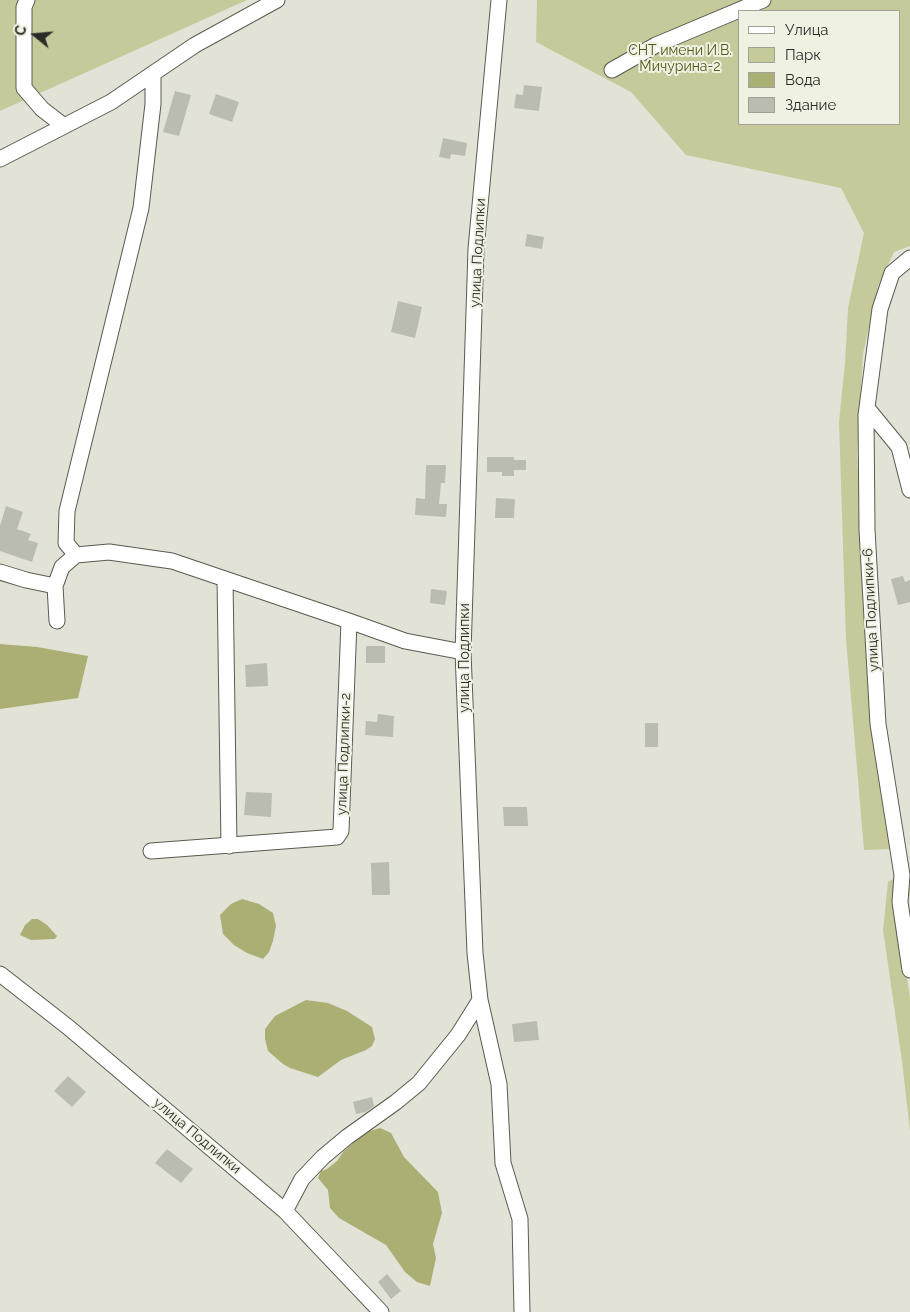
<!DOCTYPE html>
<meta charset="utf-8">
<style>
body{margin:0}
#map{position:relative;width:910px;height:1312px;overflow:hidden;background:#e2e3d6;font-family:Raleway,sans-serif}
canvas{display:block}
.legend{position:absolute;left:738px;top:10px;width:162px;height:115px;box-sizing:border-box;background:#eff1e3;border:1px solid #a1a298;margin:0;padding:6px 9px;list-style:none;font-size:15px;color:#2c2c27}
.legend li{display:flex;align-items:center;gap:10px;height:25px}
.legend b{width:25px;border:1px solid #a1a298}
.north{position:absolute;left:10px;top:10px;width:50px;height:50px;-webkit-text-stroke:4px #eff1e3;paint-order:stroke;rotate:287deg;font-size:14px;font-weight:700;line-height:20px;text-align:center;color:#2c2c27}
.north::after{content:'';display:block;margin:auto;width:18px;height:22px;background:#2c2c27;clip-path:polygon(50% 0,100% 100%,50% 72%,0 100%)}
</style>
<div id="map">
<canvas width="910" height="1312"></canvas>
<ul class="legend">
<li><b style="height:6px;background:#fff"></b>Улица</li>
<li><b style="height:14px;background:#c6ca9b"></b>Парк</li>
<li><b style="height:14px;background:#abaf74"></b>Вода</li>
<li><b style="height:14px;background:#bbbcb0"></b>Здание</li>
</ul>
<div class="north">С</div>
</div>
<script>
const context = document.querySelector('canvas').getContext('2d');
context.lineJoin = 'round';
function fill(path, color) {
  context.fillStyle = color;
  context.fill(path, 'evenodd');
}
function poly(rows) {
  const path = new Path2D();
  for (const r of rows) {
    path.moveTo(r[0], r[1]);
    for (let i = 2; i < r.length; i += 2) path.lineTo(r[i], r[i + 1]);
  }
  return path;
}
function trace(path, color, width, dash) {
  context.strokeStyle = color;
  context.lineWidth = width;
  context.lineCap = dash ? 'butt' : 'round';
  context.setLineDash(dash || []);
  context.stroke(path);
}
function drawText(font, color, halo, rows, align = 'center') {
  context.font = font + ' Raleway,sans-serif';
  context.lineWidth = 4;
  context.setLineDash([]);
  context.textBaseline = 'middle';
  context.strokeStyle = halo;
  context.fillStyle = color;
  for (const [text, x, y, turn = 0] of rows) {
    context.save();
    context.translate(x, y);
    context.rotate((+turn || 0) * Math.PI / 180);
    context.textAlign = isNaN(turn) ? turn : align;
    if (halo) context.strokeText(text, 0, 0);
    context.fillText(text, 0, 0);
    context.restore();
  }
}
fill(poly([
 [0,0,247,0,0,111],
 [537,0,910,0,910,246,894,252,878,286,863,354,857,454,866,638,890,849,864,850,846,639,839,422,845,363,848,308,864,233,841,188,686,155,631,92,536,42],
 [739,11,899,11,899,124,739,124],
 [910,869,910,896,900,902,900,931,910,998,910,1131,902,1061,883,930,888,882]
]), '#c6ca9b');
fill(poly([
 [0,644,37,647,88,656,78,698,0,709],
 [242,899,259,904,273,913,276,926,273,941,269,952,263,959,247,953,234,945,223,934,220,915,231,904],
 [32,919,38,919,47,925,57,936,55,939,31,940,20,935,25,925],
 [306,1000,328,1003,347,1011,372,1027,375,1039,372,1046,366,1050,341,1060,318,1077,290,1068,283,1064,268,1051,265,1039,265,1029,275,1016],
 [380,1128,391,1133,404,1157,438,1192,442,1213,433,1244,436,1258,430,1286,417,1282,405,1272,386,1245,339,1218,330,1208,328,1190,318,1178,321,1171,327,1169,337,1161,344,1151,366,1132]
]), '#abaf74');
fill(poly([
 [524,85,542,87,539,111,514,108,516,94,523,95],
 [175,91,191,95,179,136,163,132],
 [216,94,239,102,232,122,209,114],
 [443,138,467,143,465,156,451,154,450,159,439,157],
 [527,234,544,237,542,249,525,246],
 [398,301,422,307,415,338,391,332],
 [487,457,514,457,514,460,526,460,526,470,514,470,514,476,502,476,502,472,487,472],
 [426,465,446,465,445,483,441,483,439,504,447,504,446,517,415,515,416,498,425,499],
 [496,498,515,499,514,518,495,518],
 [6,506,23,512,17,529,31,534,28,540,38,543,32,562,0,551,0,526],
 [903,576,905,582,910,580,910,602,898,605,891,579],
 [431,589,447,591,445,605,430,603],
 [366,646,385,646,385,663,366,663],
 [267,663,268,686,246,687,245,665],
 [378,714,394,716,393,737,365,735,366,721,377,722],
 [645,723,658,723,658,747,645,747],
 [246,792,272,793,271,817,244,815],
 [503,807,527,807,528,826,504,826],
 [389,862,390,895,372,895,371,863],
 [537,1021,539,1040,514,1042,512,1024],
 [68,1076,86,1092,72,1107,54,1091],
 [372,1097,374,1106,366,1112,356,1114,353,1102],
 [167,1149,193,1169,181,1183,155,1163],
 [387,1274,401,1291,391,1299,378,1282]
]), '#bbbcb0');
const minor = poly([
 [27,0,24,7,24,88,42,109,64,126],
 [499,0,476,249,463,652,475,953,480,1000,499,1084,503,1163,520,1219,522,1312],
 [612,70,656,45,763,0],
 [0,159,111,102,195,45,277,0],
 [910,258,892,273,880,309,866,415,867,530,878,724,902,875,900,902,910,970],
 [867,408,899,447,910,490],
 [76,555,66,543,67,511,141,208,153,104,153,74],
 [0,572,26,580,55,586],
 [225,579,229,846],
 [57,621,55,586,62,567,76,555,109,552,172,561,349,621,405,641,463,652],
 [151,851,337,837,341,831,349,621],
 [0,974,68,1027,285,1211,381,1312],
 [285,1211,302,1179,323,1157,347,1137,396,1102,419,1083,458,1035,480,1000]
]);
trace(minor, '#5a5b50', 17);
trace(minor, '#fff', 15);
drawText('14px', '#555814', '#eff1e3', [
 ["СНТ имени И.В.",680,51],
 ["Мичурина-2",680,67]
]);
drawText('14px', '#2c2c27', '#eff1e3', [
 ["улица Подлипки",478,253,-87],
 ["улица Подлипки-6",871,610,-93],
 ["улица Подлипки",465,658,-90],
 ["улица Подлипки-2",344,754,-88],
 ["улица Подлипки",197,1136,40]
]);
</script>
